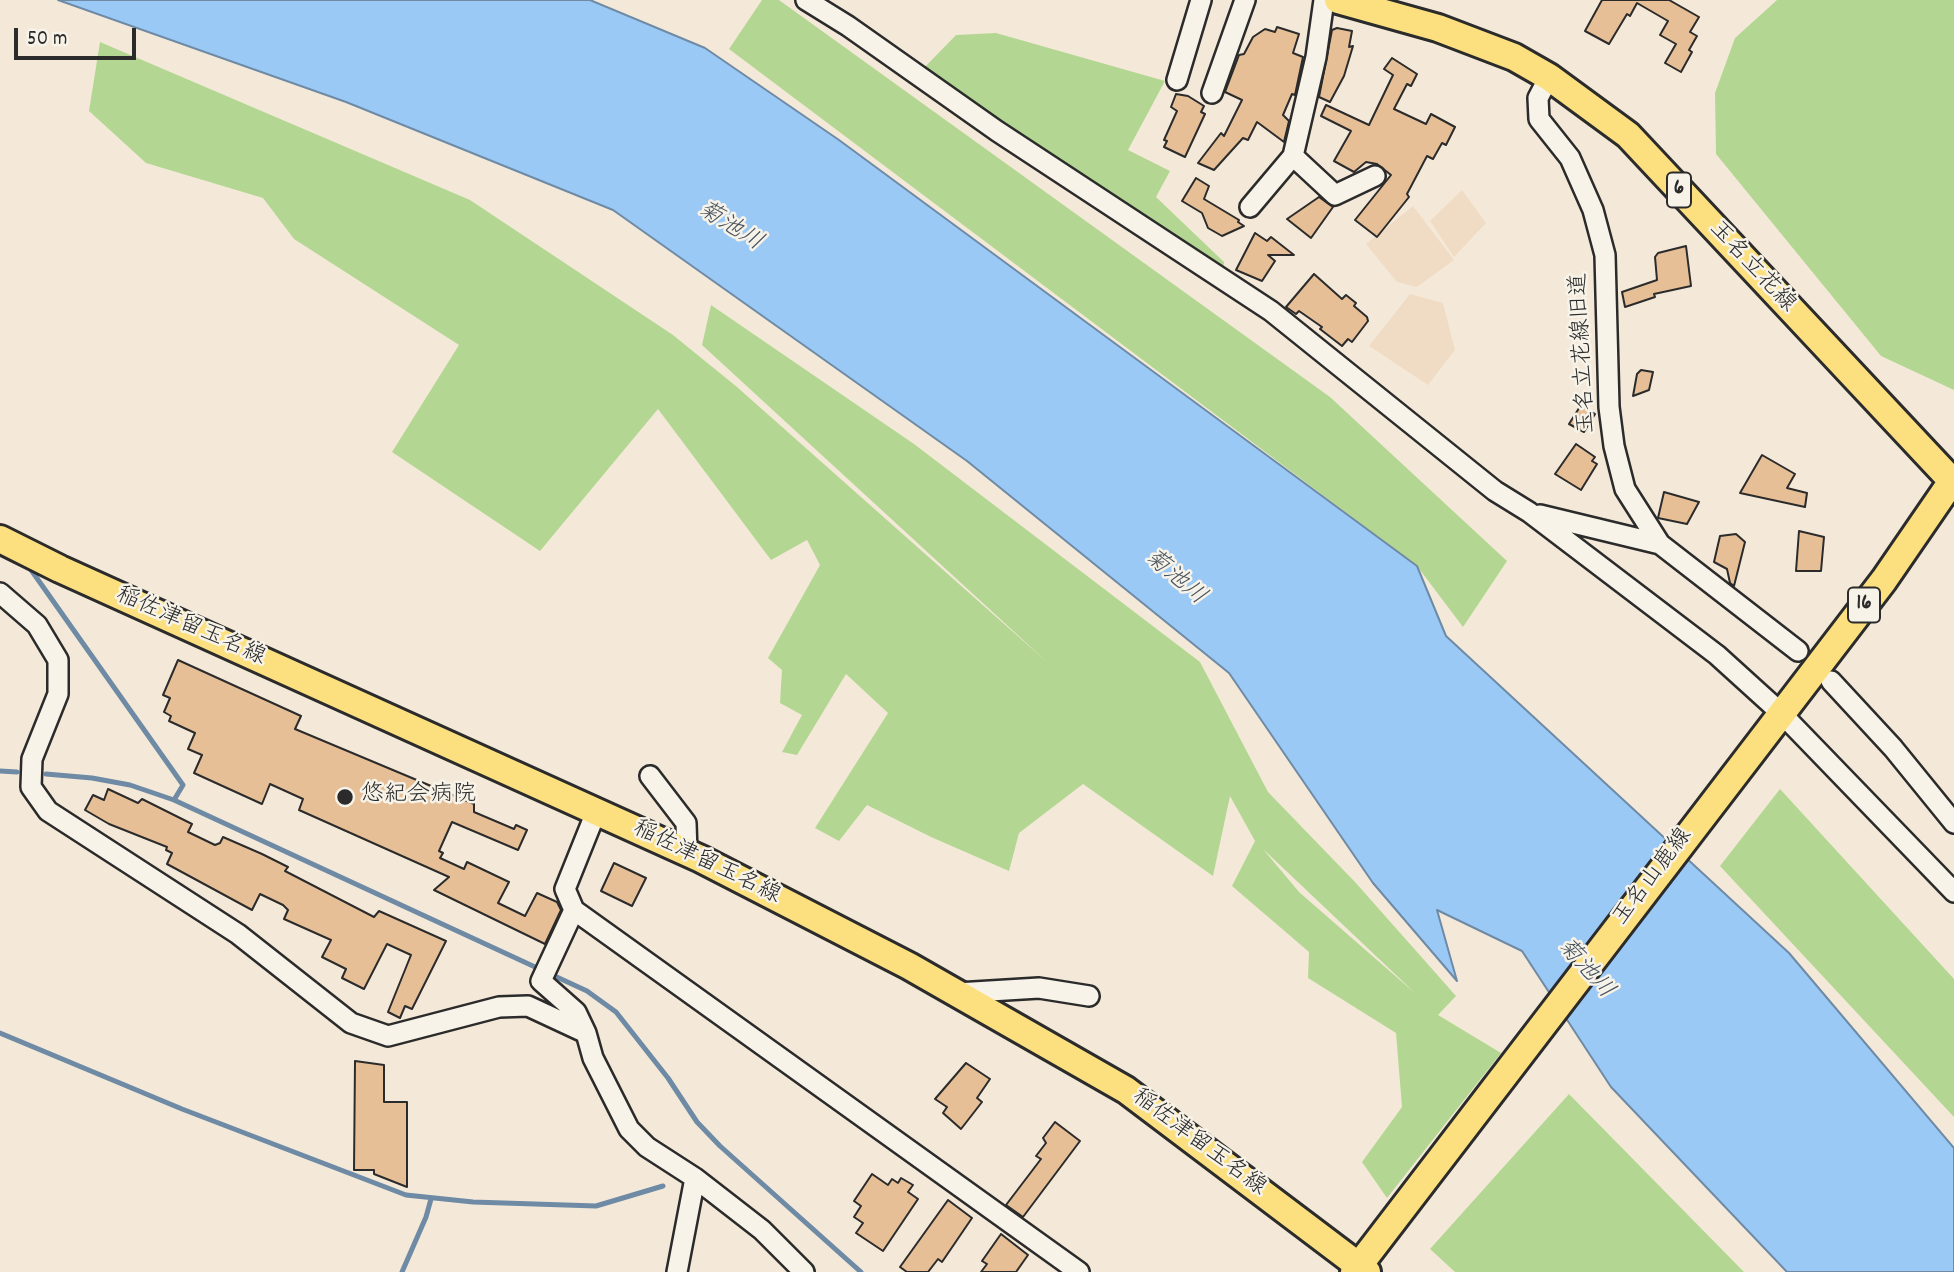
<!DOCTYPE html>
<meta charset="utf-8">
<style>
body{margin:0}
#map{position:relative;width:1954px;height:1272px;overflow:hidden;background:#f4e9d8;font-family:Dekko,sans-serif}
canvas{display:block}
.scale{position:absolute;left:14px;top:28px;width:122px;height:32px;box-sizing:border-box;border:4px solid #2b2b2b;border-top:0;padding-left:9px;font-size:21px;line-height:24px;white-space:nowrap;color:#2b2b2b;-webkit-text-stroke:5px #f7f3e8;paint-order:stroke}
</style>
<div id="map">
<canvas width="1954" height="1272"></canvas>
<div class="scale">50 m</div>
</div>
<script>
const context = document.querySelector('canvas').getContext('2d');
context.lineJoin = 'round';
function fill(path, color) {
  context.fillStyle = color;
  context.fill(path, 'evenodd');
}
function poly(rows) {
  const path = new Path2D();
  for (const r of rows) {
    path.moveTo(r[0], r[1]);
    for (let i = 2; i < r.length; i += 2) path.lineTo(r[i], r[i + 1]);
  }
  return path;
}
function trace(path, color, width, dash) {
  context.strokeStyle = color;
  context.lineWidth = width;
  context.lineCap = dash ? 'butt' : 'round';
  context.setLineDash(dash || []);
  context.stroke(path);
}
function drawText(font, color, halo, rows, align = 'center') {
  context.font = font + ' Dekko,"Klee One",sans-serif';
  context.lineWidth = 5;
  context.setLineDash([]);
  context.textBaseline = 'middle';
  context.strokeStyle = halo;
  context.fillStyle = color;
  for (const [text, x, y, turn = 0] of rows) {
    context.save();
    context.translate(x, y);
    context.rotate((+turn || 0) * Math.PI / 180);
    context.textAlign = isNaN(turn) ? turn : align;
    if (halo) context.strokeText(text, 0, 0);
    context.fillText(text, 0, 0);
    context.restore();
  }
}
fill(poly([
 [1462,190,1486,223,1454,257,1430,221],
 [1413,206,1454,260,1417,287,1397,282,1366,244],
 [1410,294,1443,303,1455,350,1428,385,1369,346]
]), '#f0dcc4');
fill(poly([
 [762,0,779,0,1330,397,1507,561,1463,627,1417,566,729,49],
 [1777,0,1954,0,1954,390,1881,356,1716,154,1715,93,1735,38],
 [996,33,1165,81,1128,150,1170,171,1156,197,1224,262,1223,273,922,70,956,35],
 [100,42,470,200,673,335,737,387,1047,662,702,345,711,305,914,444,1200,662,1268,792,1355,882,1456,996,1438,1015,1501,1053,1387,1198,1362,1162,1402,1107,1396,1033,1308,978,1309,952,1232,886,1255,841,1230,796,1213,876,1083,784,1019,833,1009,871,931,837,867,805,839,841,815,828,888,713,846,674,797,755,782,752,802,715,780,703,782,670,768,658,820,565,807,540,771,560,658,409,540,551,392,452,459,345,294,239,263,198,146,163,89,111],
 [1263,849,1416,994,1299,892],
 [1780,789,1954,979,1954,1117,1720,866],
 [1569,1094,1744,1272,1455,1272,1430,1249]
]), '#b3d792');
const water = poly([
 [58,0,590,0,705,48,839,140,1417,566,1446,636,1789,953,1954,1148,1954,1272,1787,1272,1611,1087,1522,951,1437,910,1457,981,1373,883,1229,673,967,461,613,210,346,102,58,0]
]);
fill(water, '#9bc9f6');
trace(water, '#6e8aa5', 2);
trace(poly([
 [29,567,183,785,174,800,130,785,92,778,46,774],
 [0,771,17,772],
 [174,800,587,991,616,1012,668,1078,697,1122,720,1146,861,1272],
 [0,1033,182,1109,406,1195,473,1202,596,1206,663,1186],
 [402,1272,426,1217,431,1199]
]), '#6e8aa5', 5);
const building = poly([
 [1602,0,1669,0,1699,17,1690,32,1697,36,1689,50,1692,52,1681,72,1665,63,1676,44,1660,35,1668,21,1637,3,1630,16,1627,14,1609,44,1585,31,1602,0],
 [1277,27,1299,34,1293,53,1303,57,1295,95,1292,94,1283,115,1289,121,1284,142,1257,122,1248,140,1243,138,1214,170,1198,163,1221,133,1224,136,1242,100,1225,92,1239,55,1244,54,1253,37,1265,29,1275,32,1277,27],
 [1337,28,1352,31,1349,47,1353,46,1344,76,1330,102,1319,97,1332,30,1337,28],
 [1392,58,1417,74,1411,86,1407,84,1394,109,1426,124,1431,114,1455,127,1446,145,1442,143,1433,159,1427,156,1407,194,1409,197,1377,237,1355,220,1391,175,1377,164,1366,162,1354,172,1334,161,1351,131,1321,116,1326,105,1369,125,1393,75,1384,69,1392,58],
 [1176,94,1188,96,1204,106,1201,112,1205,114,1185,157,1164,147,1167,141,1164,140,1177,111,1171,107,1176,94],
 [1196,178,1209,186,1204,199,1239,220,1238,222,1244,226,1222,236,1208,228,1202,213,1182,201,1196,178],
 [1319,197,1333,207,1311,238,1287,219,1319,197],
 [1255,233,1267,241,1271,237,1294,255,1268,255,1275,261,1262,281,1236,270,1255,233],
 [1686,246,1691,286,1654,294,1655,297,1625,307,1622,292,1657,280,1655,257,1658,253,1686,246],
 [1314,274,1342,299,1346,295,1356,303,1354,306,1367,317,1368,321,1352,342,1348,339,1342,346,1320,329,1322,327,1299,311,1296,314,1286,307,1314,274],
 [1641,370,1653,372,1649,390,1633,396,1637,374,1641,370],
 [1581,405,1595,414,1584,432,1569,424,1581,405],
 [1576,444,1595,457,1592,461,1597,464,1581,490,1555,474,1576,444],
 [1762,455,1795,474,1787,488,1807,493,1805,507,1740,493,1762,455],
 [1664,492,1699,502,1687,524,1658,518,1664,492],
 [1799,531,1824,537,1821,571,1796,571,1799,531],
 [1736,534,1745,542,1734,586,1730,583,1727,569,1714,562,1720,536,1736,534],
 [178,660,301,716,295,729,474,804,474,812,514,829,516,825,527,830,518,850,452,822,439,851,443,853,440,858,464,869,467,862,509,882,498,903,525,916,537,893,557,902,561,910,545,944,434,890,449,877,299,810,303,799,270,784,262,804,194,773,202,755,188,749,195,733,169,721,171,716,164,712,170,698,163,695,178,660],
 [108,789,138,803,142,799,192,824,188,832,215,845,220,843,223,837,262,854,288,867,285,871,374,917,379,911,446,941,412,1009,405,1006,400,1018,388,1012,411,955,387,944,364,989,342,978,346,969,322,957,331,940,284,919,288,910,283,905,260,894,252,910,167,864,172,853,166,850,167,847,109,824,85,810,93,795,104,800,108,789],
 [614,863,646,878,632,906,601,891,614,863],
 [355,1061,384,1065,384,1102,407,1102,407,1187,374,1174,374,1170,354,1170,355,1061],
 [966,1063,990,1079,977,1098,982,1102,961,1129,943,1113,947,1107,935,1099,966,1063],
 [1055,1122,1080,1141,1023,1217,1006,1205,1041,1159,1036,1156,1046,1143,1043,1138,1055,1122],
 [872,1174,888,1185,892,1179,898,1183,901,1178,913,1185,908,1192,918,1199,883,1251,856,1233,863,1223,854,1217,861,1206,854,1201,872,1174],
 [948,1200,972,1218,942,1262,938,1259,928,1272,907,1272,900,1267,948,1200],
 [1001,1234,1028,1255,1016,1272,981,1272,987,1264,982,1261,1001,1234]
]);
fill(building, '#e7bf97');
trace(building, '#2b2b2b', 2);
const minor = poly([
 [806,0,848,26,997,131,1271,311,1495,491,1529,512,1717,655,1781,713,1954,892],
 [1324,0,1316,57,1293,156,1335,195,1375,176],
 [1549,77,1538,98,1539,119,1570,158,1593,210,1605,255,1609,407,1614,446,1625,489,1660,544,1798,651],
 [1177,80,1201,0],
 [1212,93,1245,0],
 [1250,207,1293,156],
 [1540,515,1660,544],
 [0,593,37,625,58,660,58,694,32,759,31,787,48,811,238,934,351,1023,388,1036,499,1007,528,1006,586,1033,593,1058,629,1129,647,1147,695,1178,762,1230,804,1272],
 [1831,681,1893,748,1954,823],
 [650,776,686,823,687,853],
 [596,812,565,889,574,910,1079,1272],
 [574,910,541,981,576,1012,586,1033],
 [957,993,1039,988,1089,996],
 [677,1272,695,1178]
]);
const major = poly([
 [1338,0,1438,28,1514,57,1549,77,1628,135,1954,483],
 [0,539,60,569,701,859,909,966,1126,1090,1367,1272],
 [1354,1272,1884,580,1952,481]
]);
trace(minor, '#2b2b2b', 24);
trace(major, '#2b2b2b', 32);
trace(minor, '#f7f3e8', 19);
trace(major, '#fce080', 26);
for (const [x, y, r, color] of [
 [345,797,9,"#2b2b2b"]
]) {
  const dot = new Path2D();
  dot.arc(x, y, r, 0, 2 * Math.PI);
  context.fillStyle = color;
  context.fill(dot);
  trace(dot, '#f7f3e8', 2.5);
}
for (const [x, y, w] of [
 [1679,190,24],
 [1864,605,32]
]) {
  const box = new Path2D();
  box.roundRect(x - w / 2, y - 17.5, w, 35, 5);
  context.fillStyle = '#f7f3e8';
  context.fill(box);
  trace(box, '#2b2b2b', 2);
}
drawText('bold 21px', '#2b2b2b', null, [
 ["6",1679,190],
 ["16",1864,605]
]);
drawText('23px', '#2b2b2b', '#f7f3e8', [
 ["玉名立花線",1751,268,47],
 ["玉名立花線旧道",1585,353,-93],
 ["稲佐津留玉名線",190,628,24],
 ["稲佐津留玉名線",706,864,26],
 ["玉名山鹿線",1654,878,-53],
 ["稲佐津留玉名線",1198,1144,37]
]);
drawText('23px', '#2b2b2b', '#f7f3e8', [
 ["悠紀会病院",361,797]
], 'left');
drawText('italic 24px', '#47525e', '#f7f3e8', [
 ["菊池川",729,228,32],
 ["菊池川",1174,579,40],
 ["菊池川",1584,970,48]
]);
</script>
